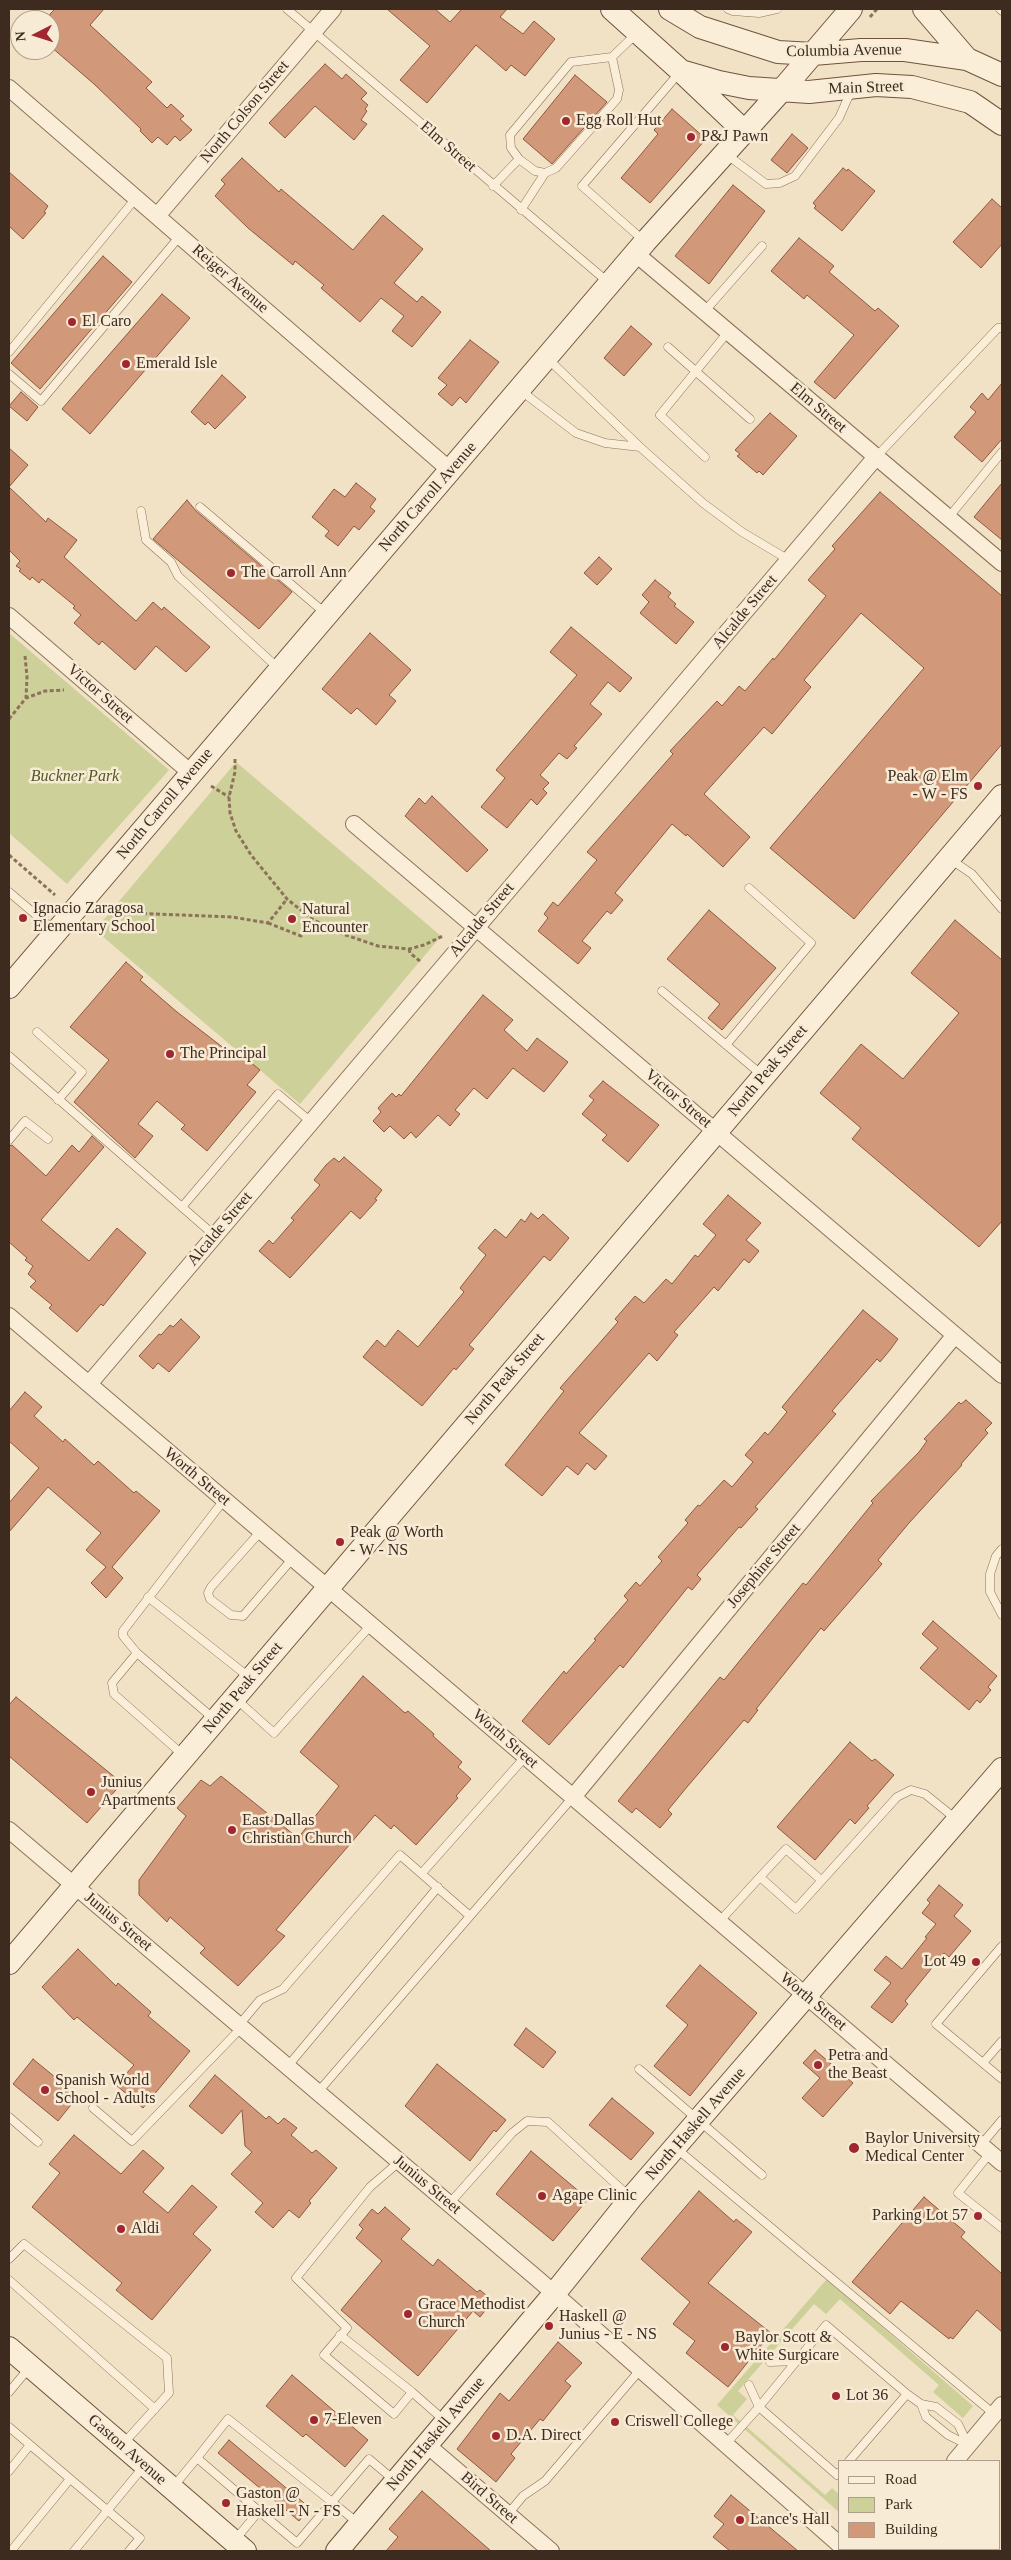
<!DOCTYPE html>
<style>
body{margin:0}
#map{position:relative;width:1011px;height:2560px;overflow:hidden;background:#f1e1c5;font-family:Georgia,serif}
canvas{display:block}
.frame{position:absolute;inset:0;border:10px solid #3c2b1e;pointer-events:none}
.legend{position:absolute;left:838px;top:2460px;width:162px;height:90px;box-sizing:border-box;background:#f8ebd5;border:1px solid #ad9e8c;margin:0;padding:6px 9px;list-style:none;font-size:15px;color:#3c2b1e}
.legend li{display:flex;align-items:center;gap:10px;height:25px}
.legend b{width:25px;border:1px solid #ad9e8c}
.north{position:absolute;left:10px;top:10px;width:50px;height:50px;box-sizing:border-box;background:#f8ebd5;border:1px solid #ad9e8c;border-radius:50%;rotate:265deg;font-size:14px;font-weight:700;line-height:20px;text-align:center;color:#3c2b1e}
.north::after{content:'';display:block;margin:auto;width:18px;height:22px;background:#a02630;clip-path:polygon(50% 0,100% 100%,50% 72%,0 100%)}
</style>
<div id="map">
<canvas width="1011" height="2560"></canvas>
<div class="frame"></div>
<ul class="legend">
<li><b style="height:6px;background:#fbeed9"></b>Road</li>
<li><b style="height:14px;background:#cdd098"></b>Park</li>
<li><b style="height:14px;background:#d19879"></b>Building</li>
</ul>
<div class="north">N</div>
</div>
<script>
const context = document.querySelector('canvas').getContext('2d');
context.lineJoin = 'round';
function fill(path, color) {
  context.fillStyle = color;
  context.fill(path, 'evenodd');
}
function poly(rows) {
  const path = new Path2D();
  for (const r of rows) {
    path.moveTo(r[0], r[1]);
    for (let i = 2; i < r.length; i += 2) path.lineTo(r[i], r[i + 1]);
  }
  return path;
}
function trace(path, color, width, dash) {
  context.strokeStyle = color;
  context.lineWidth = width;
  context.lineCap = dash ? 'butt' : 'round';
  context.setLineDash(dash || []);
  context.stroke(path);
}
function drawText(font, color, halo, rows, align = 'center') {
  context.font = font + ' Georgia,serif';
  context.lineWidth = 5;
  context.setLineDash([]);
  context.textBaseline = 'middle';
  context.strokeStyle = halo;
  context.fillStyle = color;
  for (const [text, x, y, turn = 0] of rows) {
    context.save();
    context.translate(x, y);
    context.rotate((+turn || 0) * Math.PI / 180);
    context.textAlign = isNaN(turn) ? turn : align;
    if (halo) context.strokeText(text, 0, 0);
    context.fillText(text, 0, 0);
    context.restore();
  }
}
fill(poly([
 [9,633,169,770,67,884,9,833],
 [236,762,441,936,300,1104,95,930],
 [827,2279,973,2406,963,2418,933,2392,939,2385,840,2299,826,2314,814,2304,738,2391,747,2399,733,2415,825,2495,832,2488,840,2495,840,2513,717,2405]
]), '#cdd098');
const building = poly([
 [55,9,104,9,90,25,152,82,146,88,167,108,171,104,184,116,180,119,192,130,180,141,175,136,167,145,158,137,152,143,140,131,141,129,94,84,50,46,50,14,55,9],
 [387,9,435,9,450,22,462,9,507,9,500,17,523,34,534,21,555,39,525,76,511,65,506,71,476,45,427,103,400,80,430,46,387,9],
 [325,64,342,79,346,74,367,93,361,99,368,105,365,109,367,111,361,120,367,124,354,140,315,106,285,138,269,123,325,64],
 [575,75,607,102,552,164,523,139,575,75],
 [672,109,706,139,650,203,621,178,658,134,654,130,672,109],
 [792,134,808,148,787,173,771,160,792,134],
 [242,158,279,192,281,189,353,250,383,215,423,249,394,283,417,302,422,296,441,312,412,347,392,331,404,316,381,298,360,322,321,288,324,285,295,261,293,265,248,228,215,196,225,184,221,180,242,158],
 [843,168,847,171,848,169,875,191,842,231,814,208,816,206,813,203,843,168],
 [9,172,48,206,44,212,46,213,23,239,9,226,9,172],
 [733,185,765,211,709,284,675,256,733,185],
 [992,199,1002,208,1002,244,981,268,953,242,992,199],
 [799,238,834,266,829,272,875,311,878,308,899,326,835,399,814,382,854,335,807,295,804,299,771,271,799,238],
 [103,256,132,282,40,389,11,363,103,256],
 [162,294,190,318,90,434,62,409,162,294],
 [631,326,652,344,624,376,604,358,631,326],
 [470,340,499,362,466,403,460,397,452,406,438,394,447,385,438,378,470,340],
 [222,375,246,397,215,429,208,422,205,425,191,412,222,375],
 [1002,383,1002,439,982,462,954,437,976,412,970,407,982,393,988,400,1002,383],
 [21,392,38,407,27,421,9,406,21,392],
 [770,413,797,436,763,475,759,471,757,473,737,456,740,454,735,450,770,413],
 [9,448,28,465,9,487,46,522,48,518,77,540,64,557,136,621,153,602,162,610,164,607,210,647,186,672,156,646,135,670,102,641,99,645,74,623,81,615,73,608,75,606,42,579,39,583,32,577,30,580,19,571,21,569,16,566,20,561,9,550,9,448],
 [356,483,376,499,370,507,375,511,359,530,354,526,338,546,325,536,329,531,312,517,334,489,345,497,356,483],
 [1002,483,1002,540,974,517,1002,483],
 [880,492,1002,596,1002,744,854,919,770,848,924,668,861,613,804,680,811,687,772,734,764,727,704,794,750,837,723,867,687,834,686,836,672,824,615,893,623,900,611,914,607,911,582,941,591,948,578,964,538,931,548,918,544,914,553,902,558,906,597,860,587,852,673,754,670,751,717,701,722,706,739,686,745,691,773,658,774,660,826,596,808,580,835,549,832,546,880,492],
 [187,500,196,511,292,592,259,629,153,539,187,500],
 [599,557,612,569,597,585,584,573,599,557],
 [655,580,671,593,668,597,676,604,674,606,694,622,676,644,640,613,649,602,642,595,655,580],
 [571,627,632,678,620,692,608,682,590,704,602,714,574,746,577,748,567,759,559,753,540,775,549,783,543,789,547,793,537,805,531,799,507,828,481,807,505,778,496,770,577,675,550,652,571,627],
 [370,633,411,670,389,695,396,701,376,725,357,708,351,714,322,689,370,633],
 [432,796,488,850,467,872,405,816,419,798,425,804,432,796],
 [709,910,776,968,722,1030,708,1018,720,1004,667,959,709,910],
 [955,920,1002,960,1002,1221,979,1247,852,1139,861,1128,820,1093,861,1044,903,1079,959,1013,911,973,955,920],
 [126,962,143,977,140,980,177,1012,234,1056,238,1052,260,1070,247,1085,256,1092,207,1151,181,1129,185,1125,157,1101,138,1124,153,1136,135,1158,74,1102,109,1060,70,1027,126,962],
 [483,995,513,1020,504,1030,527,1051,537,1038,568,1062,544,1092,513,1068,487,1099,474,1088,455,1110,460,1114,450,1126,438,1115,416,1138,411,1132,404,1139,390,1126,384,1132,373,1121,381,1112,378,1108,392,1093,396,1097,399,1094,401,1096,483,995],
 [603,1081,659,1125,628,1162,602,1140,607,1135,582,1114,594,1100,589,1096,603,1081],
 [92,1136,104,1147,41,1220,89,1261,117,1228,146,1253,103,1306,101,1304,77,1332,49,1308,52,1305,30,1287,36,1281,28,1274,33,1266,25,1260,27,1258,9,1242,9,1146,12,1145,46,1176,72,1145,79,1152,92,1136],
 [344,1157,382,1190,375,1199,377,1200,360,1219,351,1211,290,1278,259,1251,269,1240,273,1244,294,1220,291,1218,320,1185,314,1180,326,1165,334,1158,339,1162,344,1157],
 [728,1195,761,1223,746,1240,759,1251,749,1263,744,1259,718,1291,714,1287,674,1332,678,1335,657,1361,649,1353,579,1433,607,1456,595,1470,587,1463,578,1475,567,1466,542,1496,505,1465,564,1391,560,1388,618,1322,615,1319,635,1296,644,1303,666,1279,672,1284,695,1255,698,1257,716,1235,703,1224,728,1195],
 [531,1213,538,1219,543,1214,569,1238,550,1261,544,1256,469,1345,474,1349,456,1370,454,1368,422,1406,363,1357,377,1340,385,1347,398,1330,418,1347,464,1292,460,1288,486,1255,478,1248,495,1229,506,1238,521,1219,525,1222,531,1213],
 [863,1310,898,1339,890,1350,880,1362,877,1359,832,1411,836,1414,755,1507,758,1509,741,1528,739,1527,697,1575,701,1579,692,1590,688,1587,623,1668,620,1665,549,1745,522,1721,564,1671,566,1674,596,1640,594,1639,628,1600,624,1596,636,1582,640,1586,662,1561,658,1557,688,1523,685,1520,698,1505,700,1506,724,1480,732,1487,753,1462,745,1455,765,1432,768,1435,787,1412,782,1407,863,1310],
 [181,1319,200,1337,169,1372,158,1363,153,1369,139,1356,159,1334,161,1335,170,1325,173,1327,181,1319],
 [25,1392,42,1407,34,1416,63,1442,65,1439,94,1465,98,1461,134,1493,136,1491,160,1511,112,1567,123,1578,106,1598,91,1583,106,1567,86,1550,101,1533,48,1487,9,1532,9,1503,39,1468,9,1441,9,1411,25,1392],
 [966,1400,992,1423,985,1430,988,1433,961,1464,962,1465,909,1523,878,1560,882,1564,824,1631,821,1628,756,1709,758,1710,748,1723,744,1720,687,1787,668,1810,672,1814,660,1828,636,1808,632,1813,618,1801,720,1677,724,1680,803,1583,806,1585,873,1503,871,1501,919,1452,927,1441,924,1439,959,1402,961,1404,966,1400],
 [933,1621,997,1676,988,1687,991,1690,980,1703,977,1700,969,1710,920,1668,938,1648,922,1634,933,1621],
 [363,1676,405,1713,408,1711,434,1734,433,1736,462,1762,458,1767,471,1779,456,1796,458,1798,416,1845,394,1825,391,1829,375,1815,276,1930,285,1936,238,1986,200,1953,205,1948,170,1917,167,1922,139,1895,139,1880,186,1816,177,1808,201,1780,210,1786,221,1776,298,1838,339,1786,300,1752,363,1676],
 [16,1697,122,1783,87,1823,9,1756,9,1705,16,1697],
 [850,1742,872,1761,875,1759,894,1775,867,1806,869,1808,855,1824,850,1819,815,1860,777,1827,850,1742],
 [939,1885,963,1905,954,1916,971,1931,949,1957,944,1953,905,2001,908,2004,892,2023,871,2007,891,1983,874,1970,886,1956,902,1969,927,1938,925,1937,936,1924,922,1913,930,1903,927,1900,939,1885],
 [78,1949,116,1986,118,1983,151,2012,148,2016,190,2051,143,2108,116,2085,134,2065,77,2017,74,2020,42,1987,78,1949],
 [700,1965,757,2013,690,2096,654,2066,688,2025,666,2006,700,1965],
 [526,2028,556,2052,543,2068,514,2045,526,2028],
 [815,2050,853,2083,823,2117,802,2098,820,2078,803,2063,815,2050],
 [33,2059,78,2096,58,2121,13,2084,33,2059],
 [437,2064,506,2120,496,2132,494,2130,470,2161,405,2106,437,2064],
 [215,2075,266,2119,269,2116,278,2124,284,2118,297,2128,291,2135,312,2153,316,2150,337,2168,309,2201,311,2203,299,2218,289,2210,273,2228,255,2212,263,2203,231,2174,252,2152,245,2146,242,2110,222,2134,189,2106,215,2075],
 [612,2098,654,2133,631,2160,589,2125,612,2098],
 [74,2135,121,2174,143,2150,164,2168,143,2192,168,2213,192,2185,217,2207,193,2234,211,2250,152,2320,116,2290,122,2283,32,2207,60,2173,49,2164,74,2135],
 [531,2151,588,2199,553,2241,496,2194,531,2151],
 [699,2191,734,2222,736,2219,752,2232,708,2283,771,2333,728,2387,686,2353,695,2341,673,2324,690,2302,641,2259,699,2191],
 [924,2197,965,2232,961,2237,1002,2274,1002,2332,977,2310,953,2339,950,2337,949,2339,901,2301,890,2314,852,2282,924,2197],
 [385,2207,410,2229,401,2239,433,2266,438,2259,477,2292,480,2290,493,2301,480,2317,473,2311,418,2376,341,2310,382,2261,356,2238,363,2229,359,2225,372,2209,378,2214,385,2207],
 [558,2342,582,2363,565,2381,571,2386,543,2421,540,2419,511,2454,515,2458,496,2482,457,2449,500,2393,509,2401,558,2342],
 [292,2375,368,2440,345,2467,306,2434,303,2437,266,2406,292,2375],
 [229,2440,310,2508,299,2521,218,2453,229,2440],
 [422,2491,491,2551,386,2551,398,2537,389,2529,422,2491],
 [731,2495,798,2551,730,2551,713,2537,724,2524,714,2516,731,2495]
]);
fill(building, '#d19879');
trace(building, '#8e583e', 1);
const lane = poly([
 [287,9,609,283],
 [728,9,733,11,759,13,777,9],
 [1000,9,1002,11],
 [612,57,619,90,617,99,556,168,545,173,535,171,519,159,511,148,510,135,571,62,612,57,636,34],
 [726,154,766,184,780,183,795,176,839,118,851,91],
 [493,186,519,159],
 [521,210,545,173],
 [643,240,582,186,680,72],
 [704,312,762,246],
 [668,347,750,419],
 [9,352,136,198],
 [547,358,640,447,703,503,742,532,789,560],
 [9,374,41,401,180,236],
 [520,390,576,433,605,443,640,447],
 [705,457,660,415,728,332],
 [876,457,998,328,1002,328],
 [200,507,325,613],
 [141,511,146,540,171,562,178,576,278,668],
 [949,517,1002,452],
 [950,859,972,874,1002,909],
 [9,892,55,931],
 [662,991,762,1075],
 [37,1032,82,1072,58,1100],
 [726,1045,811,943,749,888],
 [9,1056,214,1235],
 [9,1140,25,1121,48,1139],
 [182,1207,278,1094,311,1122],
 [261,1531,211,1587,208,1593,210,1599,231,1615,243,1616,293,1558],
 [1002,1549,996,1556,990,1574,990,1592,1002,1615],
 [148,1597,250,1678],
 [137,1653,112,1683,114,1694,183,1755],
 [236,1699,274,1733,371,1625],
 [214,1719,137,1653,123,1636,123,1631,224,1500],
 [422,1873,525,1757],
 [760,1877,786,1849,821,1880],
 [719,1922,760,1877,796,1909,897,1797,911,1790,925,1794,956,1819],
 [1002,1946,936,2024,1002,2079],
 [239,2025,260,2000,283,1989,400,1855,470,1916],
 [983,2063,1002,2041],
 [287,2067,438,1887],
 [639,2069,762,2175],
 [318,2092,573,1797],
 [93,2108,132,2141,242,2027],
 [9,2117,38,2142],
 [981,2145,1002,2120],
 [677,2149,994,2414],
 [990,2153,958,2193,1002,2228],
 [399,2162,370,2187,296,2278,347,2328,324,2355,394,2414,412,2392,445,2421],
 [449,2204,512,2133,527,2121,548,2122,630,2197],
 [9,2259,24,2244,167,2358,169,2393,123,2444],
 [9,2280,155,2409],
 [340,2335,412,2392],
 [770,2362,797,2361],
 [9,2392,29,2368],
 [921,2404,926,2417,948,2435,968,2445],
 [9,2427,140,2538,129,2551],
 [725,2445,759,2407,749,2385],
 [197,2458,228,2419,332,2502,297,2543,259,2511,235,2540],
 [849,2461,907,2394],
 [9,2471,30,2445],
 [840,2472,837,2475,759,2407,826,2325,907,2394,921,2404,936,2407,958,2424,968,2445],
 [174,2486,197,2458,259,2511],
 [508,2514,523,2496,545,2481,640,2370],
 [358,2523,332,2502,369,2459,394,2480],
 [11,2551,70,2479],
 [74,2551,144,2466]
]);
const street = poly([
 [9,88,451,471],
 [157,216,333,9],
 [635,253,1002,563],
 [9,616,191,773],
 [354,824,1002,1375],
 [9,1316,1002,2163],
 [89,1384,876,457],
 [573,1797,955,1335],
 [9,1830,540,2281,840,2545],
 [427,2445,551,2551],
 [955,2461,1002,2405],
 [878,2551,880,2549]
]);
const secondary = poly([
 [612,9,681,71,719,82,749,88,809,92,876,85,912,87,970,102,1002,124],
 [670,9,700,27,778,52,813,54,861,50,905,50,967,59,1002,75],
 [924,9,967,59],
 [683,73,744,131],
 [9,987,645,242,781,91,851,9],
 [9,1963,1002,796],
 [9,2348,245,2551],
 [337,2551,554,2294,631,2198,1002,1769]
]);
trace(lane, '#8d725a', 9);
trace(street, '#8d725a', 18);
trace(secondary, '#6f533d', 24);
trace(poly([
 [870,17,877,9],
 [25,656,27,677,26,698],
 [9,719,26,698,45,691,64,690],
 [235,759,235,772,229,797,230,813,236,831,251,855,287,899,312,919,337,932,378,946,409,949,424,945,443,936],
 [211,786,229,797],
 [9,855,55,895],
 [104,912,232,917,268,923,287,899],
 [268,923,301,936,312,919],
 [409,949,410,953,421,962]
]), '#8d725a', 3, [4, 2.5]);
trace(lane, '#fbeed9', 8);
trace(street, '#fbeed9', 16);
trace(secondary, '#fbeed9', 22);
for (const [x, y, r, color] of [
 [566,121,5,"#a02630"],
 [691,137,5,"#a02630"],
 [72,322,5,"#a02630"],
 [126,364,5,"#a02630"],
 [231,573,5,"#a02630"],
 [978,786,5,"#a02630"],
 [23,918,5,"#a02630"],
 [292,919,5,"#a02630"],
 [170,1054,5,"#a02630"],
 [340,1542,5,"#a02630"],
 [91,1792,5,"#a02630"],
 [232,1830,5,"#a02630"],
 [976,1962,5,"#a02630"],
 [818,2065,5,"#a02630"],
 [45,2090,5,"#a02630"],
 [854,2148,6,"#a02630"],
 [542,2196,5,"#a02630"],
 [978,2216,5,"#a02630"],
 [121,2229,5,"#a02630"],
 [408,2314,5,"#a02630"],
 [549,2326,5,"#a02630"],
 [725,2347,5,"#a02630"],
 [836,2396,5,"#a02630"],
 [314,2420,5,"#a02630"],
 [615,2422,5,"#a02630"],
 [496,2436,5,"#a02630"],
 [226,2503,5,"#a02630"],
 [740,2520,5,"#a02630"]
]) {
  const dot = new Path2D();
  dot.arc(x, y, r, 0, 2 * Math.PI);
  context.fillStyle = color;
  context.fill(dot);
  trace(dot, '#f8ebd5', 2);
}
drawText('16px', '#3c2b1e', '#f8ebd5', [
 ["Columbia Avenue",844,51,-1],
 ["Main Street",866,88,-2],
 ["North Colson Street",245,112,-50],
 ["Elm Street",448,147,41],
 ["Reiger Avenue",230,279,41],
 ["Elm Street",818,408,40],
 ["North Carroll Avenue",428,497,-49],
 ["Alcalde Street",745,612,-50],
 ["Victor Street",100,694,41],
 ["North Carroll Avenue",165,804,-50],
 ["Alcalde Street",482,920,-50],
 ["North Peak Street",768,1071,-50],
 ["Victor Street",678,1099,40],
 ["Alcalde Street",220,1229,-50],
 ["North Peak Street",505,1379,-50],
 ["Worth Street",197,1477,40],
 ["Josephine Street",764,1566,-50],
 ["North Peak Street",243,1688,-50],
 ["Worth Street",505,1739,41],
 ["Junius Street",118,1922,40],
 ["Worth Street",813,2002,40],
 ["North Haskell Avenue",696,2124,-49],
 ["Junius Street",427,2185,40],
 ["North Haskell Avenue",436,2434,-50],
 ["Gaston Avenue",127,2450,41],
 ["Bird Street",489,2498,41]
]);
drawText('16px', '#3c2b1e', '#f8ebd5', [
 ["Egg Roll Hut",576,121],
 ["P&J Pawn",701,137],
 ["El Caro",82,322],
 ["Emerald Isle",136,364],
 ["The Carroll Ann",241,573],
 ["Peak @ Elm",968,777,"right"],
 ["- W - FS",968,795,"right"],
 ["Ignacio Zaragosa",33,909],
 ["Elementary School",33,927],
 ["Natural",302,910],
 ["Encounter",302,928],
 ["The Principal",180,1054],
 ["Peak @ Worth",350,1533],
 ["- W - NS",350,1551],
 ["Junius",101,1783],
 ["Apartments",101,1801],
 ["East Dallas",242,1821],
 ["Christian Church",242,1839],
 ["Lot 49",966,1962,"right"],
 ["Petra and",828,2056],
 ["the Beast",828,2074],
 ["Spanish World",55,2081],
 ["School - Adults",55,2099],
 ["Baylor University",865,2139],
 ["Medical Center",865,2157],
 ["Agape Clinic",552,2196],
 ["Parking Lot 57",968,2216,"right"],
 ["Aldi",131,2229],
 ["Grace Methodist",418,2305],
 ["Church",418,2323],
 ["Haskell @",559,2317],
 ["Junius - E - NS",559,2335],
 ["Baylor Scott &",735,2338],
 ["White Surgicare",735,2356],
 ["Lot 36",846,2396],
 ["7-Eleven",324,2420],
 ["Criswell College",625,2422],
 ["D.A. Direct",506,2436],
 ["Gaston @",236,2494],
 ["Haskell - N - FS",236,2512],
 ["Lance's Hall",750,2520]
], 'left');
drawText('italic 16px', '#505a24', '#f8ebd5', [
 ["Buckner Park",75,777]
]);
</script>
